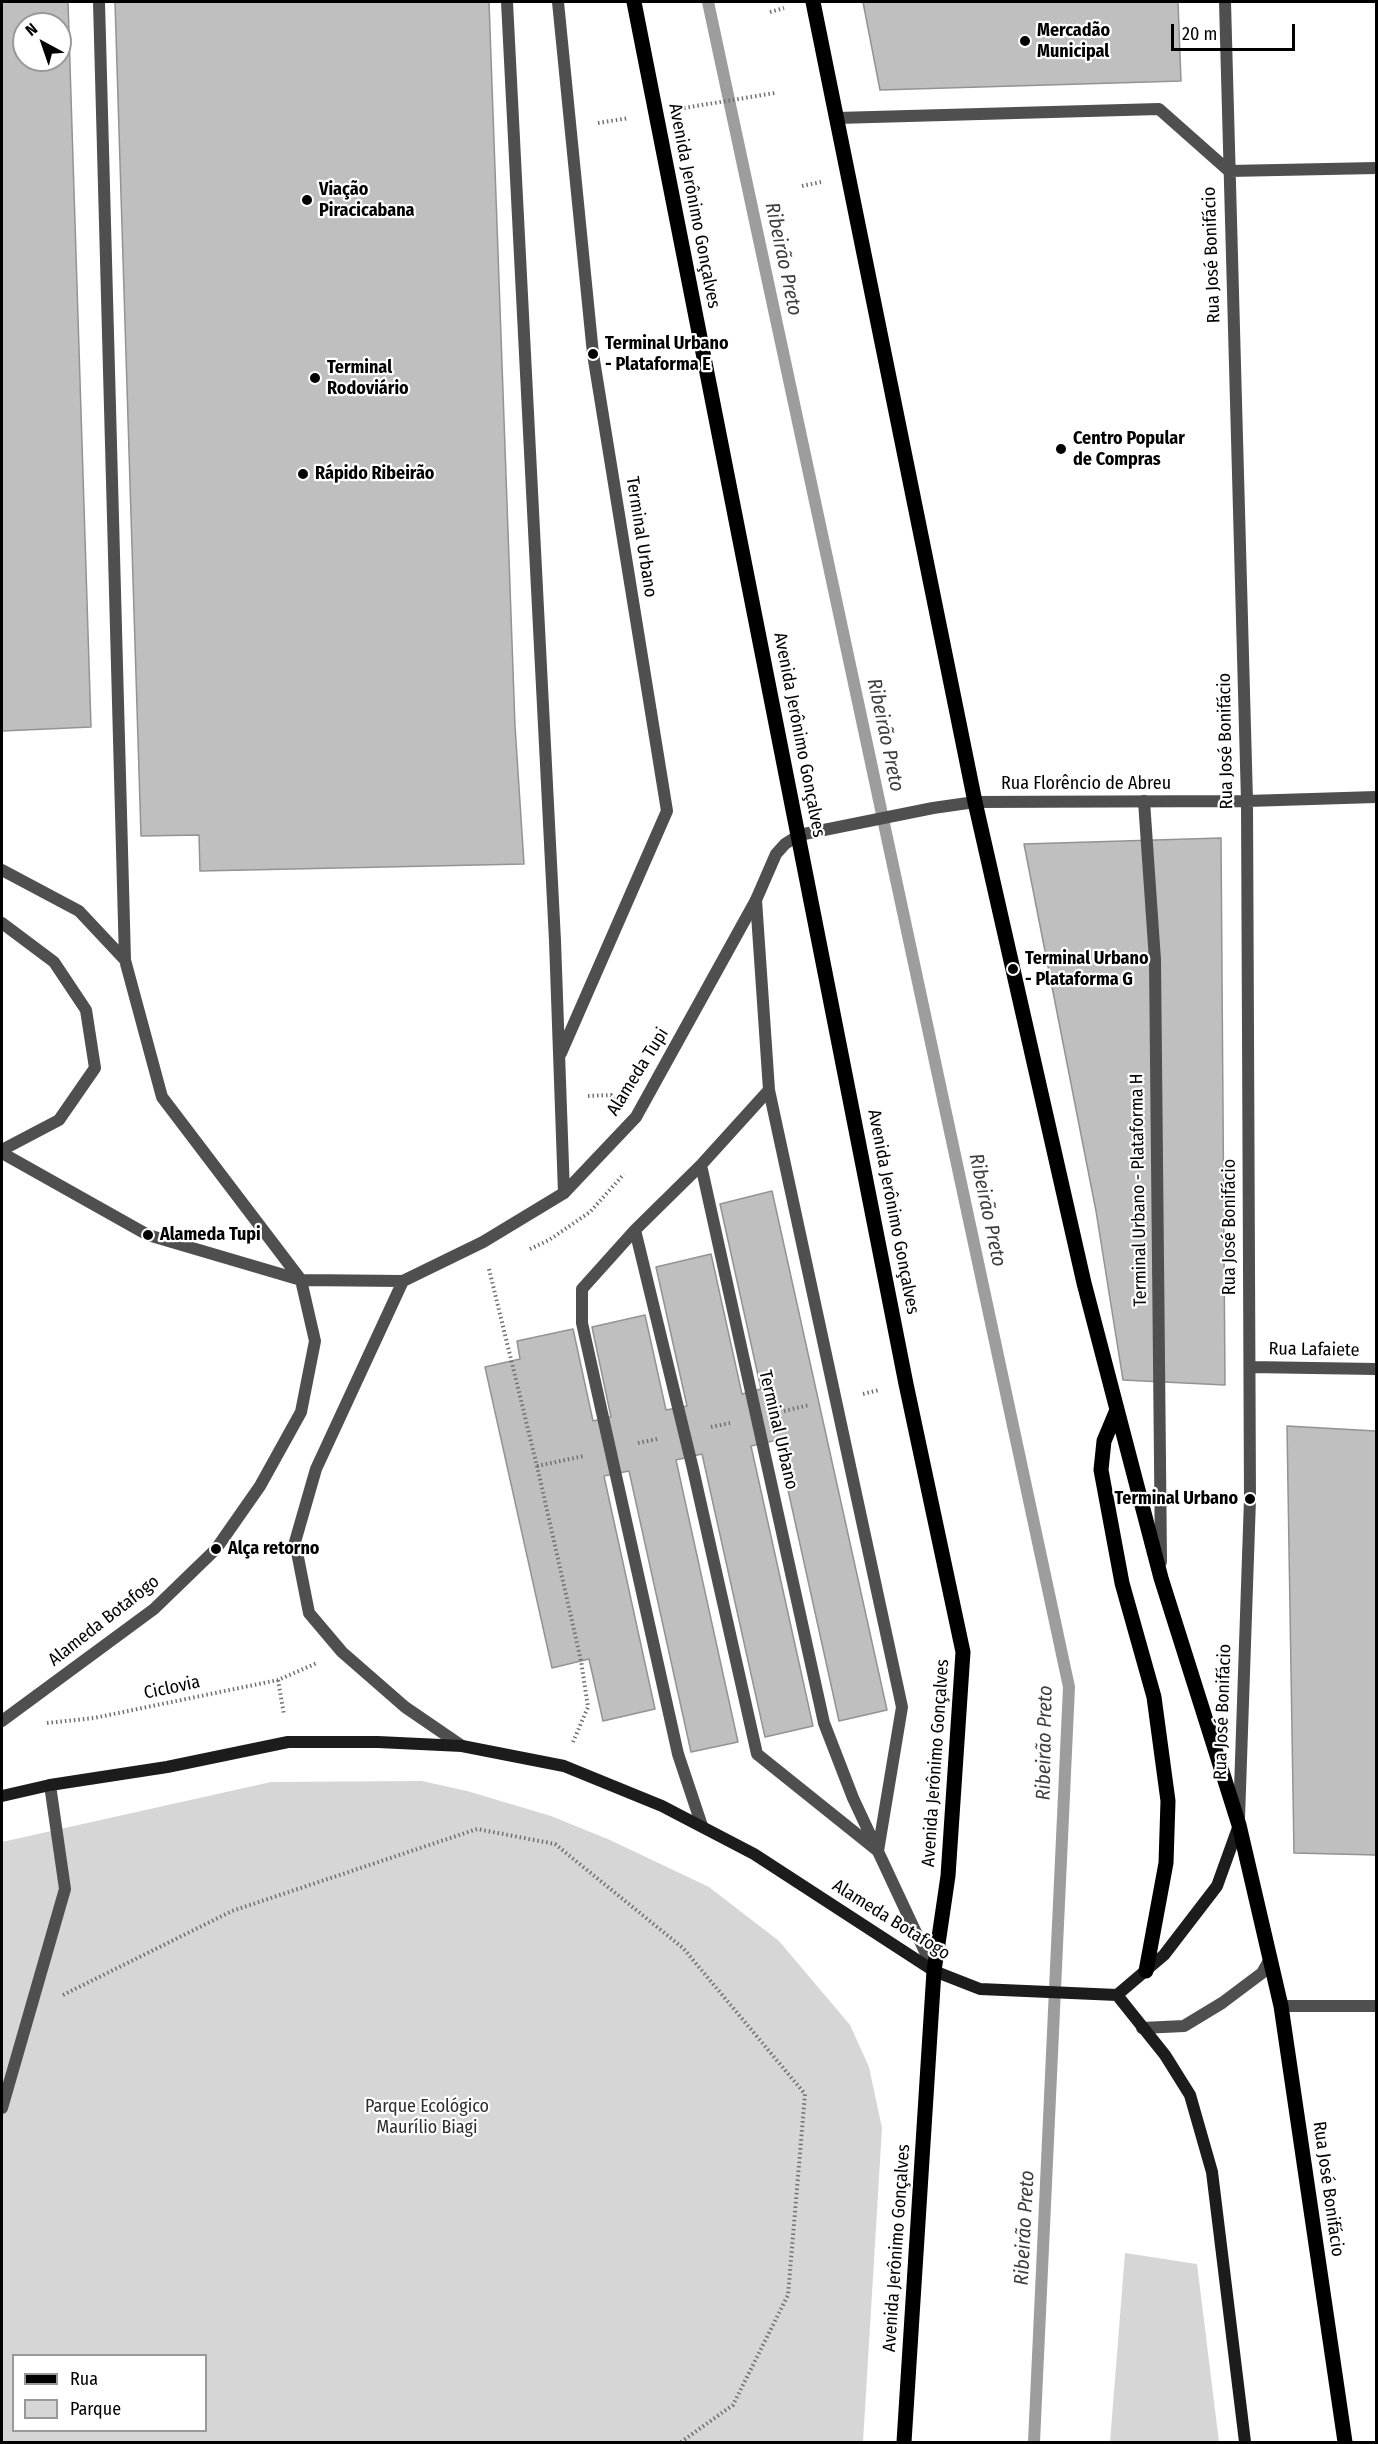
<!DOCTYPE html>
<meta charset="utf-8">
<style>
body{margin:0}
#map{position:relative;width:1378px;height:2444px;overflow:hidden;background:#fff;font-family:"Fira Sans Condensed",sans-serif}
canvas{display:block}
.frame{position:absolute;inset:0;border:3px solid #000;pointer-events:none}
.legend{position:absolute;left:12px;top:2354px;width:195px;height:78px;box-sizing:border-box;background:#fff;border:2px solid #999;margin:0;padding:8px 10px;list-style:none;font-size:18px;color:#000}
.legend li{display:flex;align-items:center;gap:12px;height:30px}
.legend b{width:30px;border:2px solid #999}
.north{position:absolute;left:12px;top:12px;width:60px;height:60px;box-sizing:border-box;background:#fff;border:2px solid #999;border-radius:50%;rotate:320deg;font-size:16px;font-weight:700;line-height:24px;text-align:center;color:#000}
.north::after{content:'';display:block;margin:auto;width:21px;height:27px;background:#000;clip-path:polygon(50% 0,100% 100%,50% 72%,0 100%)}
.scale{position:absolute;left:1171px;top:24px;width:124px;height:27px;box-sizing:border-box;border:3px solid #000;border-top:0;padding-left:8px;font-size:18px;line-height:21px;white-space:nowrap;color:#000;-webkit-text-stroke:4px #fff;paint-order:stroke}
</style>
<div id="map">
<canvas width="1378" height="2444"></canvas>
<div class="frame"></div>
<ul class="legend">
<li><b style="height:8px;background:#000"></b>Rua</li>
<li><b style="height:16px;background:#d6d6d6"></b>Parque</li>
</ul>
<div class="north">N</div>
<div class="scale">20 m</div>
</div>
<script>
const context = document.querySelector('canvas').getContext('2d');
context.lineJoin = 'round';
function fill(path, color) {
  context.fillStyle = color;
  context.fill(path, 'evenodd');
}
function poly(rows) {
  const path = new Path2D();
  for (const r of rows) {
    path.moveTo(r[0], r[1]);
    for (let i = 2; i < r.length; i += 2) path.lineTo(r[i], r[i + 1]);
  }
  return path;
}
function trace(path, color, width, dash) {
  context.strokeStyle = color;
  context.lineWidth = width;
  context.lineCap = dash ? 'butt' : 'round';
  context.setLineDash(dash || []);
  context.stroke(path);
}
function drawText(font, color, halo, rows, align = 'center') {
  context.font = font + ' "Fira Sans Condensed",sans-serif';
  context.lineWidth = 4.5;
  context.setLineDash([]);
  context.textBaseline = 'middle';
  context.strokeStyle = halo;
  context.fillStyle = color;
  for (const [text, x, y, turn = 0] of rows) {
    context.save();
    context.translate(x, y);
    context.rotate((+turn || 0) * Math.PI / 180);
    context.textAlign = isNaN(turn) ? turn : align;
    if (halo) context.strokeText(text, 0, 0);
    context.fillText(text, 0, 0);
    context.restore();
  }
}
fill(poly([
 [422,1781,467,1791,551,1816,610,1840,709,1887,779,1941,850,2025,869,2067,882,2128,863,2442,2,2442,2,1842,271,1782],
 [14,2356,206,2356,206,2430,14,2430],
 [1125,2253,1197,2264,1219,2442,1110,2442]
]), '#d6d6d6');
trace(poly([
 [708,2,1069,1687,1034,2442]
]), '#9d9d9d', 12);
const building = poly([
 [2,2,68,2,91,727,2,731,2,2],
 [24,24,60,24,60,60,24,60,24,24],
 [115,2,489,2,515,726,524,864,200,871,199,835,141,836,115,2],
 [863,2,1178,2,1181,81,880,90,863,2],
 [1221,838,1225,1385,1123,1380,1096,1211,1024,844,1221,838],
 [772,1191,887,1710,839,1721,777,1440,751,1446,813,1726,765,1737,702,1454,676,1460,738,1742,691,1752,629,1471,604,1476,655,1709,603,1721,589,1659,552,1668,485,1367,520,1359,517,1341,573,1329,593,1421,611,1417,592,1327,645,1315,666,1410,687,1406,656,1267,711,1254,742,1394,761,1389,720,1204,772,1191],
 [1287,1426,1376,1431,1376,1855,1294,1853,1287,1426]
]);
fill(building, '#bfbfbf');
trace(building, '#939393', 1.5);
trace(poly([
 [770,12,784,8],
 [684,108,775,93],
 [598,123,629,118],
 [802,186,821,182],
 [588,1096,611,1095,615,1099],
 [530,1249,549,1240,590,1212,624,1174],
 [489,1269,537,1466,581,1661,588,1707,573,1742],
 [863,1394,879,1390],
 [784,1411,809,1405],
 [711,1427,730,1423],
 [638,1443,657,1439],
 [537,1466,584,1456],
 [278,1680,284,1715],
 [47,1723,94,1718,278,1680,317,1663],
 [63,1995,232,1911,477,1829,555,1844,683,1948,805,2094,788,2295,733,2405,681,2442]
]), '#717171', 4, [1.5, 3]);
trace(poly([
 [99,2,125,960],
 [507,2,555,941,564,1193],
 [558,2,593,354,667,811,561,1053],
 [1144,801,1155,960,1161,1562],
 [2,870,79,911,125,960,162,1097,301,1280],
 [756,900,769,1090,701,1165,824,1723,853,1798,934,1971],
 [2,923,54,962,86,1010,95,1068,59,1120,2,1150],
 [701,1165,635,1230,693,1469,757,1754,878,1851,902,1707,769,1090],
 [635,1230,582,1289,582,1323,678,1754,702,1826],
 [1142,2028,1184,2026,1222,2003,1262,1973,1270,1959],
 [2,2108,65,1889,50,1785]
]), '#4f4f4f', 12);
trace(poly([
 [1225,2,1247,801,1250,1499,1239,1818],
 [837,118,1159,109,1229,171],
 [1229,171,1376,168],
 [2,1153,148,1235,301,1280,403,1281,483,1242,564,1193,636,1117,756,900,776,854,785,844,799,835,933,808,975,802,1247,801,1376,797],
 [403,1281,316,1469,295,1542,309,1613,342,1652,405,1707,462,1746],
 [1250,1367,1376,1369],
 [2,1721,154,1609,216,1549,260,1486,301,1412,315,1341,301,1280],
 [1281,2006,1376,2006]
]), '#4f4f4f', 12);
trace(poly([
 [2,1796,50,1785,167,1767,288,1742,378,1742,462,1746,564,1766,662,1806,754,1854,934,1971,980,1989,1117,1995,1164,1955,1217,1886,1239,1825],
 [1117,1995,1165,2055,1190,2095,1212,2172,1245,2442]
]), '#1c1c1c', 12);
trace(poly([
 [634,2,906,1384,963,1652,948,1876,934,1971,904,2442],
 [813,2,975,802,1084,1283,1161,1578,1239,1825,1281,2006,1345,2442],
 [1117,1410,1104,1441,1101,1470,1122,1583,1154,1697,1168,1801,1166,1863,1146,1971]
]), '#000', 15);
for (const [x, y, r, color] of [
 [1025,41,6,"#000"],
 [307,200,6,"#000"],
 [593,354,6,"#000"],
 [315,378,6,"#000"],
 [1061,449,6,"#000"],
 [303,474,6,"#000"],
 [1013,969,6,"#000"],
 [148,1235,6,"#000"],
 [1250,1499,6,"#000"],
 [216,1549,6,"#000"]
]) {
  const dot = new Path2D();
  dot.arc(x, y, r, 0, 2 * Math.PI);
  context.fillStyle = color;
  context.fill(dot);
  trace(dot, '#fff', 2);
}
drawText('bold 18px', '#000', '#fff', [
 ["Mercadão",1037,31],
 ["Municipal",1037,52],
 ["Viação",319,190],
 ["Piracicabana",319,211],
 ["Terminal Urbano",605,344],
 ["- Plataforma E",605,365],
 ["Terminal",327,368],
 ["Rodoviário",327,389],
 ["Centro Popular",1073,439],
 ["de Compras",1073,460],
 ["Rápido Ribeirão",315,474],
 ["Terminal Urbano",1025,959],
 ["- Plataforma G",1025,980],
 ["Alameda Tupi",160,1235],
 ["Terminal Urbano",1238,1499,"right"],
 ["Alça retorno",228,1549]
], 'left');
drawText('18px', '#000', '#fff', [
 ["Avenida Jerônimo Gonçalves",694,206,79],
 ["Rua José Bonifácio",1212,255,-92],
 ["Terminal Urbano",641,537,81],
 ["Avenida Jerônimo Gonçalves",799,735,79],
 ["Rua José Bonifácio",1226,741,-91],
 ["Rua Florêncio de Abreu",1086,784],
 ["Alameda Tupi",638,1072,-58],
 ["Terminal Urbano - Plataforma H",1139,1190,-91],
 ["Avenida Jerônimo Gonçalves",893,1212,79],
 ["Rua José Bonifácio",1230,1227,-90],
 ["Rua Lafaiete",1314,1350,1],
 ["Terminal Urbano",778,1430,77],
 ["Alameda Botafogo",104,1621,-38],
 ["Ciclovia",172,1688,-12],
 ["Rua José Bonifácio",1223,1712,-88],
 ["Avenida Jerônimo Gonçalves",936,1763,-86],
 ["Alameda Botafogo",891,1920,32],
 ["Rua José Bonifácio",1328,2189,82],
 ["Avenida Jerônimo Gonçalves",897,2248,-86]
]);
drawText('18px', '#2d2d2d', '#fff', [
 ["Parque Ecológico",427,2107],
 ["Maurílio Biagi",427,2128]
]);
drawText('italic 20px', '#3e3e3e', '#fff', [
 ["Ribeirão Preto",783,259,78],
 ["Ribeirão Preto",885,735,78],
 ["Ribeirão Preto",987,1210,78],
 ["Ribeirão Preto",1045,1743,-89],
 ["Ribeirão Preto",1025,2228,-87]
]);
</script>
